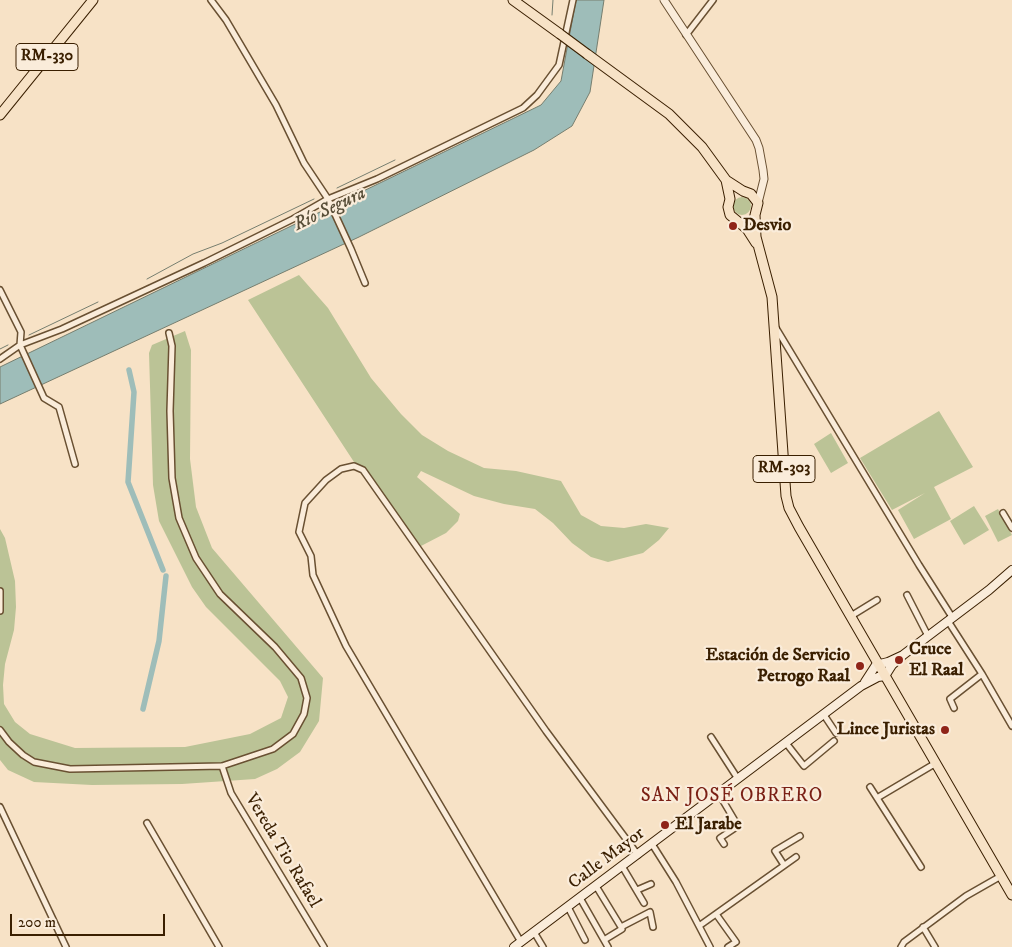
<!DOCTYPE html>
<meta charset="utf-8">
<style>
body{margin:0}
#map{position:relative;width:1012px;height:947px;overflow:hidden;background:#f7e2c6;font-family:"IM FELL DW Pica",serif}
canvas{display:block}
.scale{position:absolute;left:10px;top:914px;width:155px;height:22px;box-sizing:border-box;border:2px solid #3a1f00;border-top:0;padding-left:6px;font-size:15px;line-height:18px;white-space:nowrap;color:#3a1f00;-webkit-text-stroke:4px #faecda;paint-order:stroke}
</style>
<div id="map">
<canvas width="1012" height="947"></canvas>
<div class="scale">200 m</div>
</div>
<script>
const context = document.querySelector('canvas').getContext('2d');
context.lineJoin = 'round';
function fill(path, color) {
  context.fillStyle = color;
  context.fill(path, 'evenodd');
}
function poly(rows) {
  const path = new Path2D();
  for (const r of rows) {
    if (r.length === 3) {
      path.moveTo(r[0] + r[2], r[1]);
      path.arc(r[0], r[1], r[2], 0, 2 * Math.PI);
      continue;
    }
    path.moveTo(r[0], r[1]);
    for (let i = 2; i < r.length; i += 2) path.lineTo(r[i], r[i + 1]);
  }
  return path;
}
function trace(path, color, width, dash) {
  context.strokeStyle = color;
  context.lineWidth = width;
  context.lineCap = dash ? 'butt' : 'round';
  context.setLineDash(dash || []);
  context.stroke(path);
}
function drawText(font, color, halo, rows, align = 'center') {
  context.font = font + ' "IM FELL DW Pica",serif';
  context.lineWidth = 4.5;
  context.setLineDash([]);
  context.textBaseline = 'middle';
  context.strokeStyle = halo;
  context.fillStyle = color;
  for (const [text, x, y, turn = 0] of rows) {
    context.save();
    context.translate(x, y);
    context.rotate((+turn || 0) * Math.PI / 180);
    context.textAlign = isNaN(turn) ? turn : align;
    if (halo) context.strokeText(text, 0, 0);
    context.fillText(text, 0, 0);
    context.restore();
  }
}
fill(poly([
 [742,206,9],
 [299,275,328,308,371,378,401,414,422,435,448,451,484,468,516,471,561,481,581,515,601,526,624,528,646,524,669,528,659,540,643,553,608,562,591,557,572,543,553,523,535,509,504,504,474,496,421,471,417,477,460,514,458,521,446,533,421,546,354,462,248,300],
 [185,331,191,350,190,459,196,507,212,548,323,678,319,721,300,752,277,769,255,779,182,784,92,785,34,782,8,770,0,760,0,529,5,538,15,581,16,607,14,630,5,664,3,685,4,704,15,722,30,734,75,748,185,747,250,734,281,718,288,697,280,681,206,607,192,587,159,521,153,485,149,353,152,345],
 [939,411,973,467,934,487,951,519,914,539,898,510,925,493,892,510,860,458],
 [831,433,848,463,831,473,814,444],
 [974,506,989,530,964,545,950,521],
 [998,509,1012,535,998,542,985,516]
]), '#bbc396');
const water = poly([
 [576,0,604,0,590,92,572,126,534,150,359,237,0,404,0,367,541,105,561,81,576,0]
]);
fill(water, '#9ebdb9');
trace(water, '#767e6f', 1);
trace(poly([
 [552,15,553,0],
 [337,188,395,160],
 [147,279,193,254,222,243,314,199],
 [29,335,98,302],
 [0,349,8,345]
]), '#767e6f', 1);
trace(poly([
 [129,370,134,392,128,482,163,570],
 [143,709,159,641,166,576]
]), '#9ebdb9', 5.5);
const minor = poly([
 [211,0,226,20,276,105,304,163,328,199,351,249,365,283],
 [686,35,713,0],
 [0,290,21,332,20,345,44,398,59,407,75,464],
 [776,328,919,565,952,617],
 [0,359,20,345,62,329,204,263,293,219,328,199,377,179,523,108,537,95,559,65,573,0],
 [1003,513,1012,528],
 [0,591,0,611],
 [907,595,928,636],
 [851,616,877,600],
 [948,621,982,674,1012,726],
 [954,708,950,699,982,674],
 [824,715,836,733],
 [0,730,9,742,23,755,34,762,70,769,222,766,273,749,293,734,304,714,307,698,301,678,275,647,220,594,196,558,179,518,172,478,170,411,172,346,169,333],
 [711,737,738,779],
 [786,743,804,766,834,741],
 [222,766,231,793,324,947],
 [870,787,921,867],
 [719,794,738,826,720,838,724,844],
 [877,798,936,763],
 [0,807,66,947],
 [147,823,219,947],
 [652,844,676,882,710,947],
 [784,865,775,851,800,836],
 [622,866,644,903],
 [596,886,621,927,650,912,653,927],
 [637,890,651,884],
 [580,898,608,947],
 [568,907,585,940],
 [716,914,736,942,728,947],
 [699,926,796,857],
 [923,927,935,947],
 [534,932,543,947],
 [604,940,622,929,621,927],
 [521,942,346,646,313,575,311,556,299,532,305,503,326,480,341,469,354,466,363,470,546,731,638,855],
 [901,947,904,942,966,896,1001,876]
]);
const tertiary = poly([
 [664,0,756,140,759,148,763,170,764,179,758,203]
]);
const secondary = poly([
 [865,682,876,665,888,662,903,655,989,590,1012,570],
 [514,947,861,686,878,677,885,676,892,665,903,655]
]);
const primary = poly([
 [0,115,93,0]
]);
const trunk = poly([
 [513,0,560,34],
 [587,54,669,114,702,147,726,180,730,199,728,207,730,215,747,229,756,243],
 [726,180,743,191,751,194,758,203,755,215,756,237,772,297,786,496,789,508,799,527,1012,895]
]);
trace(minor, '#695032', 8);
trace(tertiary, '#695032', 9);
trace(secondary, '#3a1f00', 10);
trace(primary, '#3a1f00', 11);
trace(trunk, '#3a1f00', 11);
trace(minor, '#faecda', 5);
trace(tertiary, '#faecda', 7);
trace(secondary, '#faecda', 8);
trace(primary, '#f7e2c6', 9);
trace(trunk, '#f7e2c6', 9);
const trunkBridge = poly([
 [560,34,587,54]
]);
trace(trunkBridge, '#3a1f00', 11, []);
trace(trunkBridge, '#f7e2c6', 9);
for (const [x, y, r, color] of [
 [733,226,5,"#8f2418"],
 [899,660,5,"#8f2418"],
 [860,666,5,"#8f2418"],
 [945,730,5,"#8f2418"],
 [665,825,5,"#8f2418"]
]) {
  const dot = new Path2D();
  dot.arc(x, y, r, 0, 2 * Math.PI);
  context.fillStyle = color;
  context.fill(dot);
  trace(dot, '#faecda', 2);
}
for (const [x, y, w] of [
 [47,57,62],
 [784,469,62]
]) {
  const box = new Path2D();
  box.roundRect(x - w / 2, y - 13.5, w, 27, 4);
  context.fillStyle = '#faecda';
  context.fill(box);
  trace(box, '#3a1f00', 1);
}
drawText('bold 16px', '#3a1f00', null, [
 ["RM-330",47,57],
 ["RM-303",784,469]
]);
drawText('bold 18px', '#3a1f00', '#faecda', [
 ["Desvio",743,226],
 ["Cruce",909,650],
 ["El Raal",909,671],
 ["Estación de Servicio",850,656,"right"],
 ["Petrogo Raal",850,677,"right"],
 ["Lince Juristas",935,730,"right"],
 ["El Jarabe",675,825]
], 'left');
drawText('18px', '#3a1f00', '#faecda', [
 ["Vereda Tio Rafael",282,851,59],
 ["Calle Mayor",607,859,-37]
]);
drawText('italic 19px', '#584e38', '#faecda', [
 ["Río Segura",330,210,-26]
]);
context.letterSpacing = '1px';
drawText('19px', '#7a1f14', '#faecda', [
 ["SAN JOSÉ OBRERO",732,797]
]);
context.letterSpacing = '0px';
</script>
